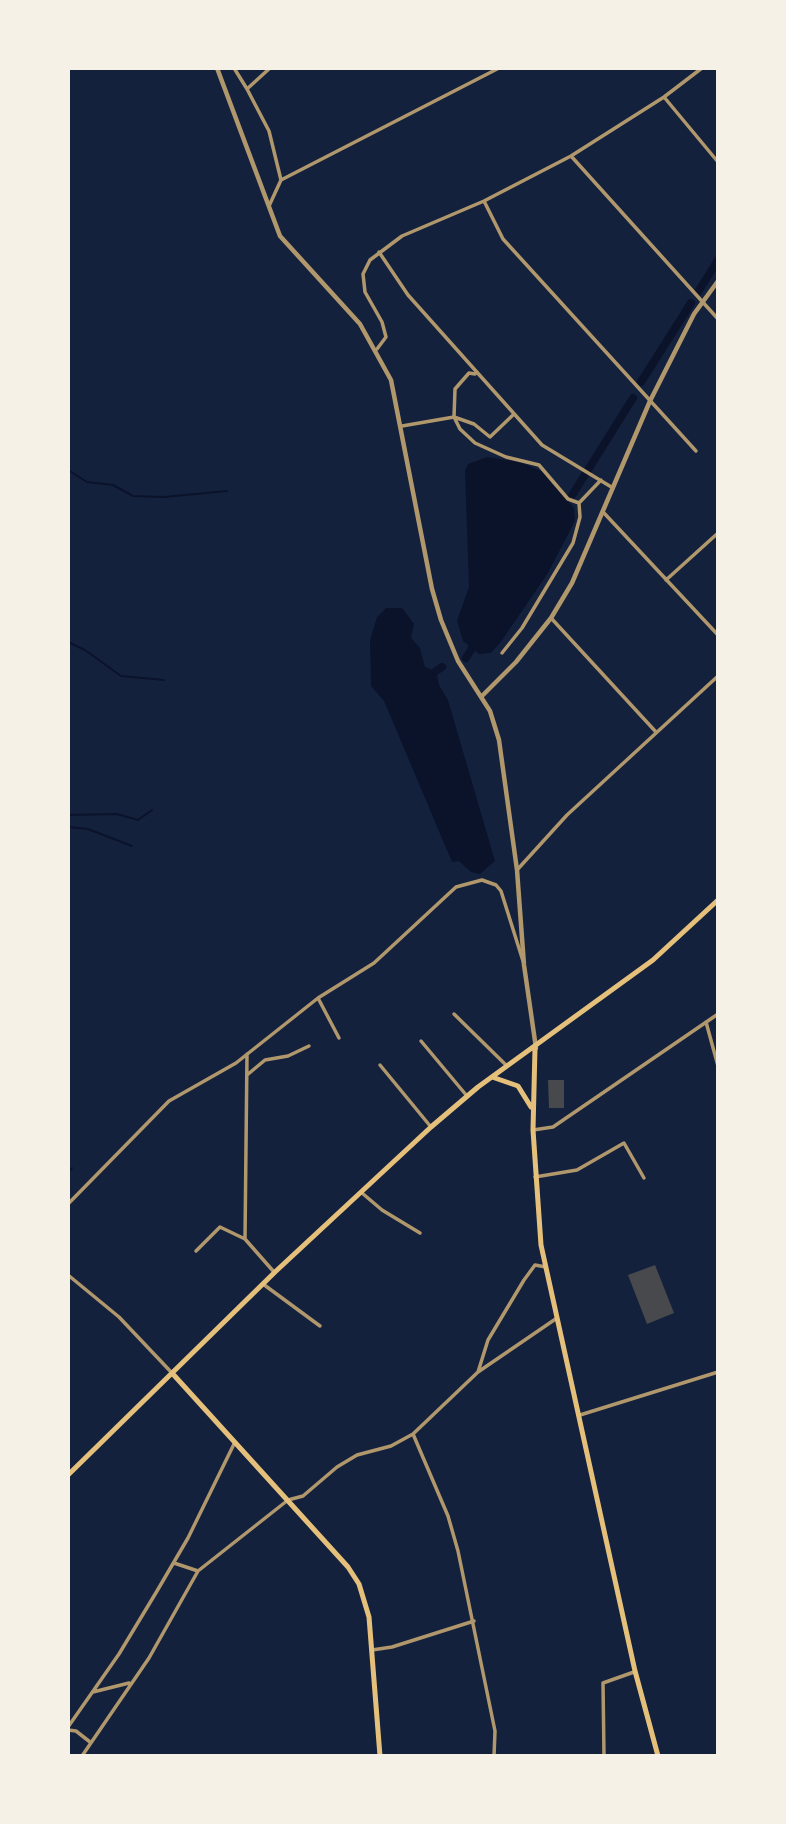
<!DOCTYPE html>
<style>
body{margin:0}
#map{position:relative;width:786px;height:1824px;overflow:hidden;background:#14213d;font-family:"PT Sans",sans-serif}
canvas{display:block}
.frame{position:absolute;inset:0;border:70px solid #f6f1e7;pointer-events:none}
</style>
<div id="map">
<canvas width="786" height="1824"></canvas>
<div class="frame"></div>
</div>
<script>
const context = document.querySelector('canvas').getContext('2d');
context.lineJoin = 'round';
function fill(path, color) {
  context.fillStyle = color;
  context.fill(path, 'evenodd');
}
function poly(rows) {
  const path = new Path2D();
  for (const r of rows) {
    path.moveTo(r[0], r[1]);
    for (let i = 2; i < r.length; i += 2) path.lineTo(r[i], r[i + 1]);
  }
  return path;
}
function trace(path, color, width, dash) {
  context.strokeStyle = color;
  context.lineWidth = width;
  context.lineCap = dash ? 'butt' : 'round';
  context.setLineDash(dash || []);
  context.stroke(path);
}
fill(poly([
 [487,457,520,462,546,473,574,508,575,521,548,573,500,643,491,653,479,654,463,641,457,621,469,587,465,471,468,464],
 [386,608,402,608,414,624,411,638,420,648,425,667,436,671,439,685,448,700,495,861,480,874,471,872,459,861,452,862,384,701,371,686,370,640,377,617]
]), '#0b132b');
trace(poly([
 [68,470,87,482,113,485,133,496,164,497,227,491],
 [68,642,85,650,121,676,164,680],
 [68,815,117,814,138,820,152,810],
 [68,827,88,829,132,846],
 [68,1173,72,1168]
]), '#0b132b', 2);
trace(poly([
 [698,292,718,260],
 [641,382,691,303],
 [571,497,633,398],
 [466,658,475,643],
 [436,671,442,667]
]), '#0b132b', 8);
fill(poly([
 [548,1080,564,1080,564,1108,549,1108],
 [655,1265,674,1313,647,1324,628,1275]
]), '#48494c');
trace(poly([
 [234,68,247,89],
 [270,68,247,89,269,131,281,180],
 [664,97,718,162],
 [571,156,718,319],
 [484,201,503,239,696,451],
 [269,206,281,180,499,68],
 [379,252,408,295,542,445,613,488],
 [377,349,386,337,382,322,365,292,363,274,370,260,402,236,484,201,571,156,664,97,702,68],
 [475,374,469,373,455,389,454,417,474,424,490,437,514,414],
 [402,426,454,417,460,429,475,443,506,457,539,465,568,499,579,503],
 [604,513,718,635],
 [666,580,718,533],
 [551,618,656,732],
 [502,653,522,628,573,543,580,517,579,503,601,480],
 [517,870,567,815,718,676],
 [318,998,339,1038],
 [454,1014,507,1066],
 [706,1022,718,1066],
 [421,1041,467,1096],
 [247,1054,245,1239,274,1272],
 [380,1065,431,1127],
 [247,1075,265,1060,288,1056,309,1046],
 [533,1130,553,1127,718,1014],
 [535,1177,577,1170,624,1143,644,1178],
 [362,1193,382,1210,420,1233],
 [68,1204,169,1101,236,1063,318,998,374,963,456,887,482,880,496,885,501,891,523,961],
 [196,1251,220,1227,245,1239],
 [68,1275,119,1317,172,1373],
 [263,1284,320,1326],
 [478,1372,488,1340,524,1280,535,1265,546,1267],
 [580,1415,718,1372],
 [413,1434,448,1516,458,1551,495,1731,494,1756],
 [174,1563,198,1571,288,1500,303,1496,337,1467,357,1455,391,1446,413,1434,478,1372,557,1318],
 [372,1650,392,1647,474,1621],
 [93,1692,129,1683],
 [68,1727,119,1654,157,1591,188,1538,234,1444],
 [68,1730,76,1731,90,1742],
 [82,1756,149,1658,198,1571],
 [604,1756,603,1683,634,1672]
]), '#b1986c', 3.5);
trace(poly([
 [217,68,280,236,360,324,391,380,432,589,441,620,458,661,490,711,499,740,517,870,524,965,536,1048],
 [482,696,516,662,551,618,572,583,650,401,694,314,718,281]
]), '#b1986c', 4.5);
trace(poly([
 [535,1048,533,1130,541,1245,635,1671,658,1756],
 [492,1077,518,1086,531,1107],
 [172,1373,348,1567,359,1584,369,1617,380,1756],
 [68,1475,275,1272,431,1127,478,1087,653,960,718,900]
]), '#e5c07b', 5);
</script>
